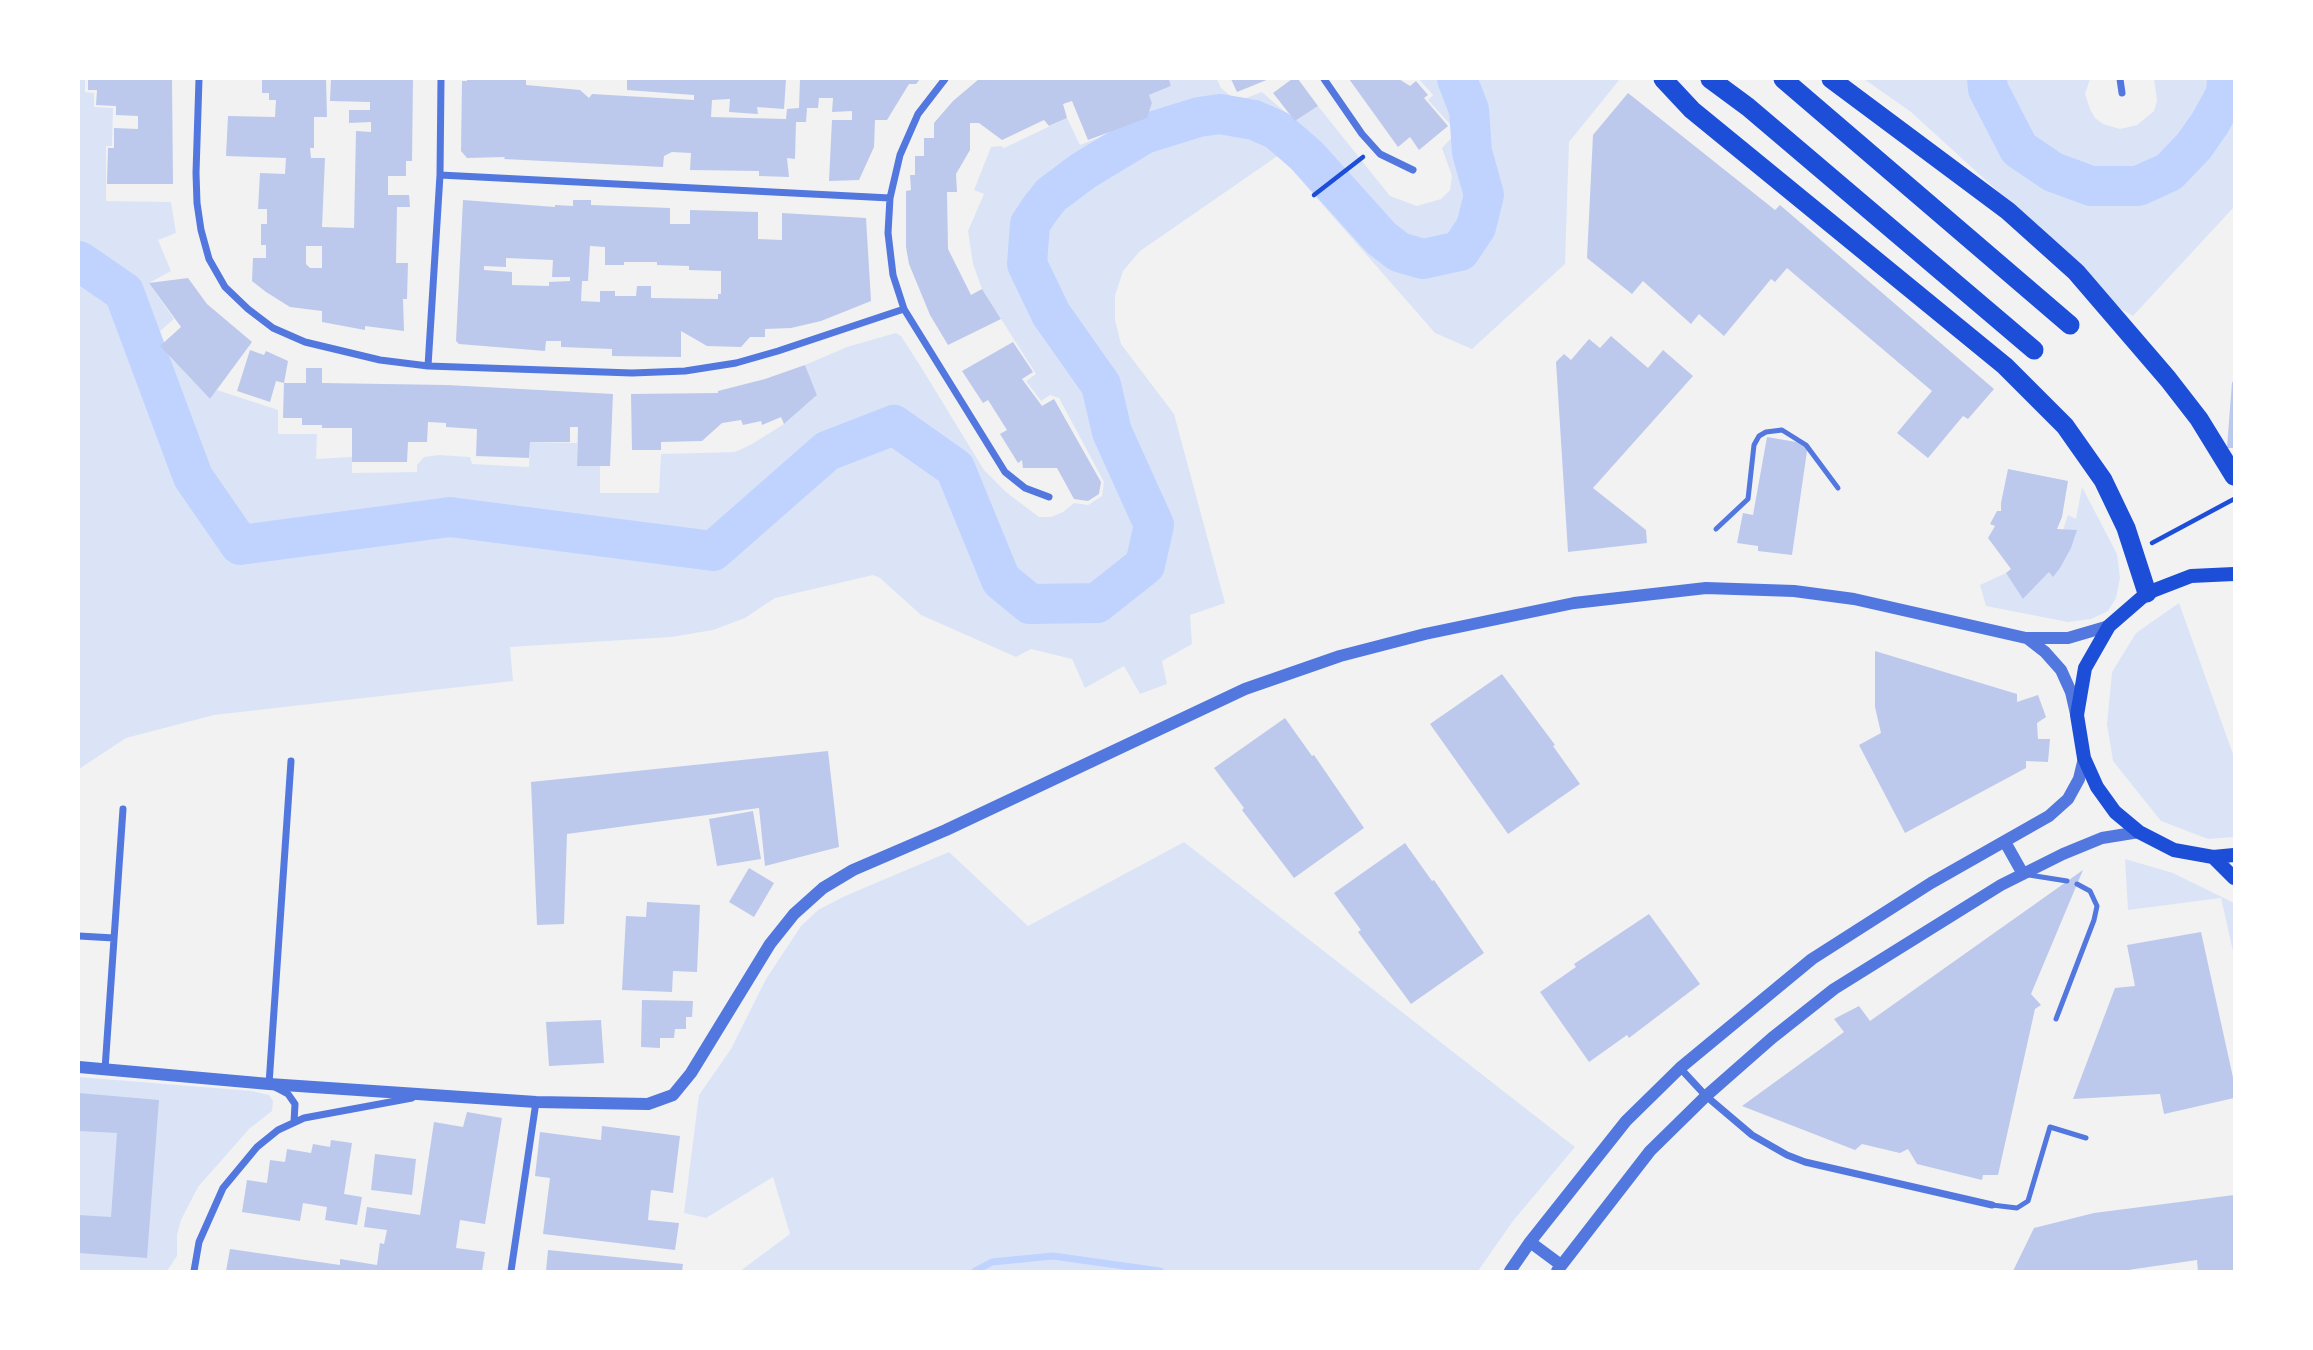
<!DOCTYPE html>
<style>
body{margin:0}
#map{position:relative;width:2313px;height:1350px;overflow:hidden;background:#f2f2f2;font-family:Inter,sans-serif}
canvas{display:block}
.frame{position:absolute;inset:0;border:80px solid #fff;pointer-events:none}
</style>
<div id="map">
<canvas width="2313" height="1350"></canvas>
<div class="frame"></div>
</div>
<script>
const context = document.querySelector('canvas').getContext('2d');
context.lineJoin = 'round';
function fill(path, color) {
  context.fillStyle = color;
  context.fill(path, 'evenodd');
}
function poly(rows) {
  const path = new Path2D();
  for (const r of rows) {
    path.moveTo(r[0], r[1]);
    for (let i = 2; i < r.length; i += 2) path.lineTo(r[i], r[i + 1]);
  }
  return path;
}
function trace(path, color, width, dash) {
  context.strokeStyle = color;
  context.lineWidth = width;
  context.lineCap = dash ? 'butt' : 'round';
  context.setLineDash(dash || []);
  context.stroke(path);
}
fill(poly([
 [79,79,85,79,85,92,94,93,94,107,113,108,112,146,106,146,106,201,171,202,176,233,158,240,171,271,149,283,174,319,152,338,210,399,217,390,278,410,278,434,317,434,316,459,352,457,352,473,417,472,417,465,424,457,439,455,470,457,472,464,529,467,530,442,577,443,577,466,600,466,600,493,659,493,661,454,735,452,752,444,784,424,817,395,805,365,847,347,896,333,901,336,921,367,984,470,1006,492,1039,517,1051,517,1063,512,1074,503,1088,505,1102,496,1104,482,1059,398,1050,395,1041,401,1026,381,1036,374,982,289,973,264,968,231,984,194,974,190,991,147,1001,146,1004,148,1067,118,1080,145,1147,118,1152,103,1149,95,1171,86,1169,79,1217,79,1221,88,1232,97,1246,98,1262,92,1295,121,1318,106,1390,196,1417,206,1441,199,1450,190,1452,176,1442,148,1457,132,1428,100,1433,95,1419,79,1620,79,1569,142,1565,264,1472,349,1435,333,1279,155,1140,251,1123,271,1115,296,1115,320,1121,344,1174,414,1225,603,1190,615,1192,644,1162,661,1167,684,1140,694,1124,666,1085,688,1072,659,1031,649,1016,657,921,615,880,578,873,575,775,598,745,618,713,630,672,637,510,647,513,681,214,715,126,738,79,769],
 [1864,79,2090,79,2085,94,2090,109,2095,118,2103,124,2120,129,2137,125,2154,111,2157,101,2154,79,2234,79,2234,207,2133,316,2114,305,2014,206,1911,112],
 [2082,487,2117,554,2120,578,2116,598,2108,611,2091,619,2068,622,1986,606,1980,585,2006,573,2024,598,2049,572,2068,515,2076,519],
 [2179,603,2234,757,2234,837,2208,839,2161,821,2113,761,2107,724,2112,672,2136,633],
 [1184,842,1575,1147,1513,1221,1478,1271,740,1271,790,1234,773,1177,706,1218,684,1213,699,1095,731,1049,766,979,801,926,818,910,845,896,949,852,1028,926],
 [2125,859,2173,873,2234,903,2234,956,2221,898,2128,910],
 [79,1077,252,1091,269,1095,273,1101,272,1111,249,1129,198,1187,181,1220,177,1235,177,1256,167,1271,79,1270]
]), '#dbe4f7');
trace(poly([
 [975,1271,992,1262,1053,1256,1160,1271]
]), '#bfd3fe', 7);
trace(poly([
 [1987,79,1988,89,2019,149,2053,172,2091,186,2138,186,2169,172,2194,146,2210,123,2226,94,2227,79],
 [79,261,124,292,193,477,240,545,450,517,713,551,827,451,894,425,955,468,1001,580,1030,604,1097,603,1145,565,1154,525,1112,432,1101,385,1051,314,1027,264,1030,224,1040,209,1051,195,1083,171,1144,134,1199,117,1220,114,1254,120,1277,130,1307,156,1381,238,1399,252,1423,259,1460,251,1476,227,1484,195,1472,152,1469,110,1457,79]
]), '#bfd3fe', 40);
fill(poly([
 [88,79,172,79,173,184,107,184,108,148,114,148,114,128,138,129,138,116,116,115,116,106,96,105,97,90,88,90],
 [262,79,326,79,327,117,314,117,314,148,310,148,311,158,325,158,322,227,354,228,356,131,371,132,371,122,349,123,349,110,370,110,370,102,330,101,331,79,413,79,412,161,406,161,406,176,388,176,388,195,409,195,410,207,397,207,396,263,408,263,407,299,403,299,404,331,365,326,365,330,322,322,322,311,290,307,266,292,252,281,253,258,266,258,266,245,261,245,261,224,267,224,267,209,258,209,260,173,285,174,286,158,226,156,228,116,275,117,276,100,269,100,269,93,262,93],
 [306,246,322,246,322,268,310,268,306,264],
 [467,79,526,79,526,85,580,90,589,98,592,94,694,100,694,95,627,90,627,79,786,79,784,109,757,107,758,114,729,112,730,99,712,100,711,117,786,119,787,109,799,108,800,79,920,79,916,84,909,84,887,120,875,120,874,147,859,180,829,181,832,120,852,120,852,111,832,112,833,98,819,98,818,108,807,108,806,122,796,122,795,159,787,158,789,177,759,176,759,171,690,170,691,153,672,152,664,156,663,167,504,159,505,157,467,158,461,151,462,81,467,81],
 [979,79,1169,79,1171,86,1149,95,1152,103,1147,118,1088,140,1072,101,1063,104,1067,118,1049,126,1044,120,1002,140,979,123,970,123,970,150,956,174,957,192,947,192,948,249,971,295,982,289,1001,319,948,345,930,315,909,264,906,247,906,191,911,190,910,175,915,175,915,156,924,156,924,138,934,138,934,123,953,101],
 [1231,79,1269,79,1237,92],
 [1292,79,1298,79,1318,106,1295,121,1273,93],
 [1349,79,1399,79,1410,86,1416,81,1428,95,1424,98,1448,126,1419,150,1410,137,1398,147],
 [1628,93,1775,210,1780,205,1994,389,1968,419,1963,416,1928,458,1897,433,1932,391,1787,268,1775,282,1771,279,1724,336,1699,314,1691,324,1643,281,1632,294,1587,258,1593,135],
 [463,200,555,207,555,205,573,206,573,200,591,200,591,205,670,208,670,224,690,224,690,210,758,212,758,239,782,240,782,213,866,218,871,301,821,321,791,328,765,329,765,337,750,337,741,347,707,346,681,331,681,357,612,356,612,349,561,347,561,341,546,341,545,351,459,344,456,341],
 [590,246,605,247,605,265,624,265,624,262,657,262,657,265,689,266,689,270,721,271,721,294,718,294,718,299,651,298,651,286,637,286,636,296,615,296,615,291,600,291,600,302,581,301,582,281,588,281],
 [506,258,553,260,552,277,570,277,570,281,549,282,549,286,512,285,512,272,484,270,484,266,506,267],
 [188,278,207,304,252,342,210,399,160,346,181,327,149,283],
 [1611,336,1648,368,1663,350,1693,376,1593,488,1646,530,1647,543,1568,552,1556,362,1564,354,1571,360,1589,339,1600,348],
 [1013,342,1033,372,1022,379,1042,406,1054,399,1101,482,1099,494,1088,501,1074,499,1057,468,1023,468,1022,460,1018,463,1000,434,1007,430,988,400,983,403,962,371],
 [250,350,264,355,266,351,288,361,284,383,306,383,306,368,322,368,322,383,447,385,613,394,610,466,577,466,578,427,570,427,570,442,530,442,529,458,476,456,477,429,446,427,446,423,428,422,427,442,408,442,407,462,352,462,352,428,322,428,322,425,302,425,302,418,283,418,284,383,276,381,270,402,237,391],
 [805,365,817,395,784,424,781,417,762,425,761,421,743,425,741,420,722,423,702,441,661,442,661,450,632,450,631,394,718,393,718,391,765,379],
 [2232,382,2234,382,2234,448,2227,448],
 [1767,437,1808,444,1792,555,1758,551,1758,546,1737,543,1743,513,1753,515],
 [2008,469,2068,481,2062,517,2057,529,2077,530,2071,548,2060,568,2053,577,2049,572,2023,599,2006,573,2011,569,1988,538,1995,526,1990,524,1997,511,2001,511,2001,503],
 [1875,651,2017,694,2017,702,2038,695,2046,717,2037,723,2038,739,2050,739,2048,762,2026,761,2026,768,1905,833,1859,745,1881,733,1875,707],
 [1502,674,1555,745,1553,746,1580,784,1508,834,1430,724],
 [1285,718,1312,756,1314,755,1364,828,1294,878,1242,810,1244,808,1214,768],
 [828,751,839,847,765,866,759,808,567,834,564,924,537,925,531,782],
 [753,811,761,859,717,866,709,819],
 [1405,843,1432,881,1434,880,1484,953,1411,1004,1358,932,1361,930,1334,893],
 [749,868,774,883,754,917,729,902],
 [2083,870,2031,994,2041,1005,2035,1009,1998,1175,1983,1175,1982,1180,1917,1164,1908,1149,1900,1153,1862,1144,1855,1150,1742,1106,1844,1032,1834,1019,1859,1006,1870,1021],
 [647,902,700,905,697,972,673,971,672,992,622,990,626,916,646,917],
 [1649,914,1700,984,1629,1038,1627,1035,1589,1062,1540,992,1576,967,1574,964],
 [2201,932,2234,1082,2234,1098,2164,1114,2160,1094,2073,1099,2115,988,2135,986,2127,945],
 [642,1000,693,1001,692,1017,686,1017,686,1029,675,1029,674,1038,660,1038,660,1048,641,1047],
 [601,1020,604,1063,549,1066,546,1022],
 [79,1093,159,1100,147,1258,79,1253,79,1215,111,1217,117,1133,79,1131],
 [467,1112,502,1118,485,1224,460,1220,456,1248,485,1252,482,1271,226,1271,230,1249,340,1265,340,1259,377,1265,380,1243,384,1244,387,1230,364,1227,367,1207,420,1215,434,1122,463,1127],
 [602,1126,680,1136,673,1193,651,1190,648,1220,679,1223,675,1250,543,1234,550,1178,535,1176,540,1132,601,1140],
 [331,1140,352,1143,344,1194,362,1197,357,1225,325,1220,327,1207,303,1203,300,1221,242,1212,247,1180,267,1183,270,1160,285,1162,287,1149,311,1153,313,1144,330,1147],
 [375,1154,416,1159,412,1195,371,1190],
 [2234,1195,2234,1271,2198,1271,2197,1260,2121,1271,2013,1271,2034,1228,2094,1213],
 [548,1250,683,1264,682,1271,546,1271]
]), '#bdc9ec');
trace(poly([
 [1314,195,1363,157],
 [2152,543,2234,499]
]), '#1d4ed8', 4.5);
trace(poly([
 [1716,529,1748,499,1754,445,1759,436,1766,432,1782,430,1806,445,1838,488],
 [2029,875,2067,881],
 [2056,1019,2094,920,2097,906,2090,891,2077,884],
 [1992,1205,2017,1208,2028,1201,2050,1127,2086,1138]
]), '#5277de', 5);
trace(poly([
 [199,79,196,173,197,203,201,230,209,259,225,287,248,309,273,328,305,342,380,360,428,366,632,373,685,371,736,363,778,351,904,309],
 [945,79,918,114,900,155,890,198,888,233,893,275,904,309,1005,472,1025,488,1049,497],
 [1324,79,1362,134,1380,154,1413,170],
 [2120,79,2122,93],
 [440,175,890,198],
 [428,366,440,175,441,79],
 [291,761,269,1084,288,1094,295,1104,294,1122],
 [79,936,114,938],
 [1680,1068,1706,1096,1752,1135,1787,1155,1805,1162,1992,1205],
 [105,1069,123,809],
 [194,1271,199,1242,223,1188,257,1147,278,1130,304,1118,412,1098],
 [511,1271,536,1102]
]), '#5277de', 7);
trace(poly([
 [2027,638,2045,652,2061,670,2071,692,2076,714],
 [2005,842,2023,874],
 [79,1067,269,1084,536,1102,648,1104,673,1095,691,1073,770,944,794,914,823,888,853,870,946,830,1245,689,1340,656,1425,634,1574,603,1706,588,1794,591,1854,599,2026,638,2068,638,2109,626],
 [1530,1242,1561,1265],
 [1510,1271,1530,1242,1626,1121,1680,1068,1812,959,1931,883,2049,816,2068,799,2079,779,2084,758],
 [1557,1271,1650,1151,1706,1096,1772,1038,1834,989,2001,885,2063,854,2102,838,2139,832]
]), '#5277de', 12);
trace(poly([
 [2234,574,2191,576,2147,593,2109,626,2085,668,2077,715,2084,758,2097,787,2115,812,2139,832,2174,850,2213,857,2234,855],
 [2213,857,2234,878]
]), '#1d4ed8', 14);
trace(poly([
 [1663,79,1692,110,2005,366,2065,426,2103,480,2126,528,2147,593],
 [1710,79,1748,107,2034,350],
 [1783,79,2070,325],
 [1831,79,2008,211,2076,272,2168,379,2199,419,2234,476]
]), '#1d4ed8', 19);
</script>
